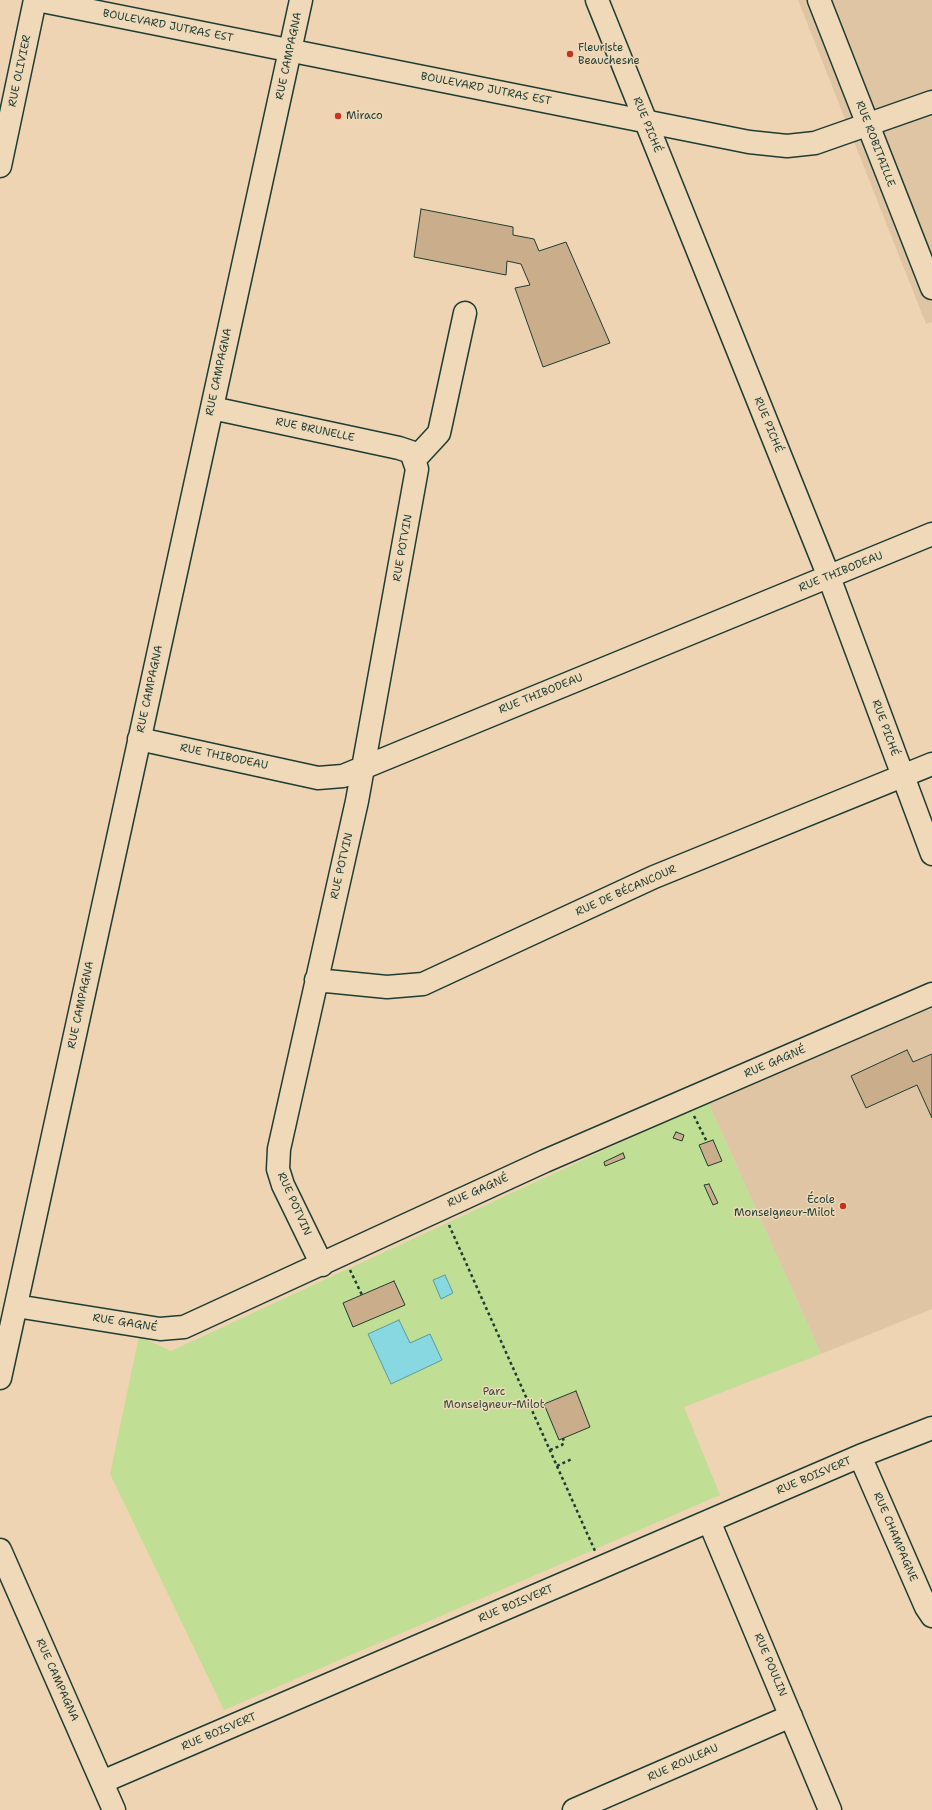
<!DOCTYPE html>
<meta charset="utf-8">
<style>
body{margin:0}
canvas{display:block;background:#eed4b2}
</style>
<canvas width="932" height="1810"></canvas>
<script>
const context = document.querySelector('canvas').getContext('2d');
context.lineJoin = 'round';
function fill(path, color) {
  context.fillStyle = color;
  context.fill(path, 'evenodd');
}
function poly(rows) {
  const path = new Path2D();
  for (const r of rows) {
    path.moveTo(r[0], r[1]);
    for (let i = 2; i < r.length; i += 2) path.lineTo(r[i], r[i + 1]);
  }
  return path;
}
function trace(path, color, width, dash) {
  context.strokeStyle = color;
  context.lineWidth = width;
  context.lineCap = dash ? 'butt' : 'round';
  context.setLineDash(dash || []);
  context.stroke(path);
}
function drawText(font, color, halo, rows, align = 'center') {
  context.font = font + ' "Shantell Sans",sans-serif';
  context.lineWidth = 3;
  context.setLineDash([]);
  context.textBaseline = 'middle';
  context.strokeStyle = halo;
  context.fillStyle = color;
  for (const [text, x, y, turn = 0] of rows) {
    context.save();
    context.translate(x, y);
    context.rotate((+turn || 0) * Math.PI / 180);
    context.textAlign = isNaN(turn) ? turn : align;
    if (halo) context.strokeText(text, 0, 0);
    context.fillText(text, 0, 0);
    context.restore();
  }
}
fill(poly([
 [798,0,932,0,932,322,926,324],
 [932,996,932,1309,821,1354,708,1102]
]), '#dfc5a4');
fill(poly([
 [708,1102,821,1354,684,1407,720,1495,224,1710,110,1474,139,1336,171,1351]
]), '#c1de95');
const water = poly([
 [445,1275,453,1293,441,1299,433,1280,445,1275],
 [399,1320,410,1343,430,1334,442,1360,391,1384,368,1334,399,1320]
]);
fill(water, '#87d8e0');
trace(water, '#5d9a9b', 1);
const building = poly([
 [421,209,513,227,513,235,534,239,539,251,566,242,610,343,543,367,515,288,530,285,521,264,507,261,506,275,414,257,421,209],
 [907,1050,913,1062,932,1054,932,1118,917,1085,866,1108,851,1076,907,1050],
 [676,1132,684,1135,682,1141,673,1138,676,1132],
 [713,1140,722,1161,708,1166,699,1145,713,1140],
 [623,1153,625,1158,605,1166,604,1162,623,1153],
 [709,1184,718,1203,713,1205,704,1185,709,1184],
 [394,1281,405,1305,353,1327,343,1303,394,1281],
 [576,1391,590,1427,559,1440,544,1404,576,1391]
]);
fill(building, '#caad8a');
trace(building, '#1f3d34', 1);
const minor = poly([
 [597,0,829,577,932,854],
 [819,0,932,288],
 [0,166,35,0],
 [212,408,399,448,411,452,417,469,357,801,279,1149,278,1169,283,1185,322,1265],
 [415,459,439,433,465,313],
 [139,739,318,778,343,776,932,534],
 [316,980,387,987,423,984,654,877,932,764],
 [16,1306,160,1329,184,1327,545,1161,932,994],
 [0,1378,301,0],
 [860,1456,926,1607,932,1616],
 [709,1521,830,1810],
 [0,1550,114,1810],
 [102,1782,860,1456,932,1428],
 [574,1810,791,1716]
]);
const major = poly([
 [37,0,749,142,787,146,815,143,932,102]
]);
trace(minor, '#1f3d34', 25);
trace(major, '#1f3d34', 25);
trace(poly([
 [694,1116,707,1142],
 [449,1225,595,1551],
 [350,1270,362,1295],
 [550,1450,562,1445,564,1442,563,1438],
 [557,1466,572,1459]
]), '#1f3d34', 2.5, [3, 3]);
trace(minor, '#efd9b8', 22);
trace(major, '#efd9b8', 22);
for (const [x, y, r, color] of [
 [570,54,4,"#c8321e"],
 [338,116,4,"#c8321e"],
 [843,1206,4,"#c8321e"]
]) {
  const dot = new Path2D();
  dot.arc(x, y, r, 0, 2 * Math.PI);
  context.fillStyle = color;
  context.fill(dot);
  trace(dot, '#efd9b8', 1.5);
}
drawText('11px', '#1f3d34', '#efd9b8', [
 ["BOULEVARD JUTRAS EST",168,26,11],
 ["RUE CAMPAGNA",289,56,-78],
 ["RUE OLIVIER",20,71,-78],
 ["BOULEVARD JUTRAS EST",486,89,11],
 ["RUE PICHÉ",647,125,68],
 ["RUE ROBITAILLE",875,144,69],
 ["RUE CAMPAGNA",219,372,-78],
 ["RUE PICHÉ",768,425,68],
 ["RUE BRUNELLE",315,430,12],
 ["RUE POTVIN",403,548,-80],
 ["RUE THIBODEAU",841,572,-22],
 ["RUE CAMPAGNA",150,689,-78],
 ["RUE THIBODEAU",541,694,-22],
 ["RUE PICHÉ",885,728,70],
 ["RUE THIBODEAU",224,757,12],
 ["RUE POTVIN",342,866,-77],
 ["RUE DE BÉCANCOUR",626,891,-24],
 ["RUE CAMPAGNA",81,1005,-78],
 ["RUE GAGNÉ",775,1062,-23],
 ["RUE GAGNÉ",478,1191,-24],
 ["RUE POTVIN",294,1204,66],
 ["RUE GAGNÉ",125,1323,9],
 ["RUE BOISVERT",814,1476,-23],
 ["RUE CHAMPAGNE",895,1537,67],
 ["RUE BOISVERT",516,1604,-23],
 ["RUE POULIN",770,1665,67],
 ["RUE CAMPAGNA",57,1680,66],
 ["RUE BOISVERT",219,1732,-23],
 ["RUE ROULEAU",683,1763,-24]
]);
drawText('11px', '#1f3d34', '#efd9b8', [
 ["Fleuriste",578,48],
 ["Beauchesne",578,61],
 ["Miraco",346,116],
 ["École",835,1200,"right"],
 ["Monseigneur-Milot",835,1213,"right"]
], 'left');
drawText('11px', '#2f4d3e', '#efd9b8', [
 ["Parc",494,1392],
 ["Monseigneur-Milot",494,1405]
]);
</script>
